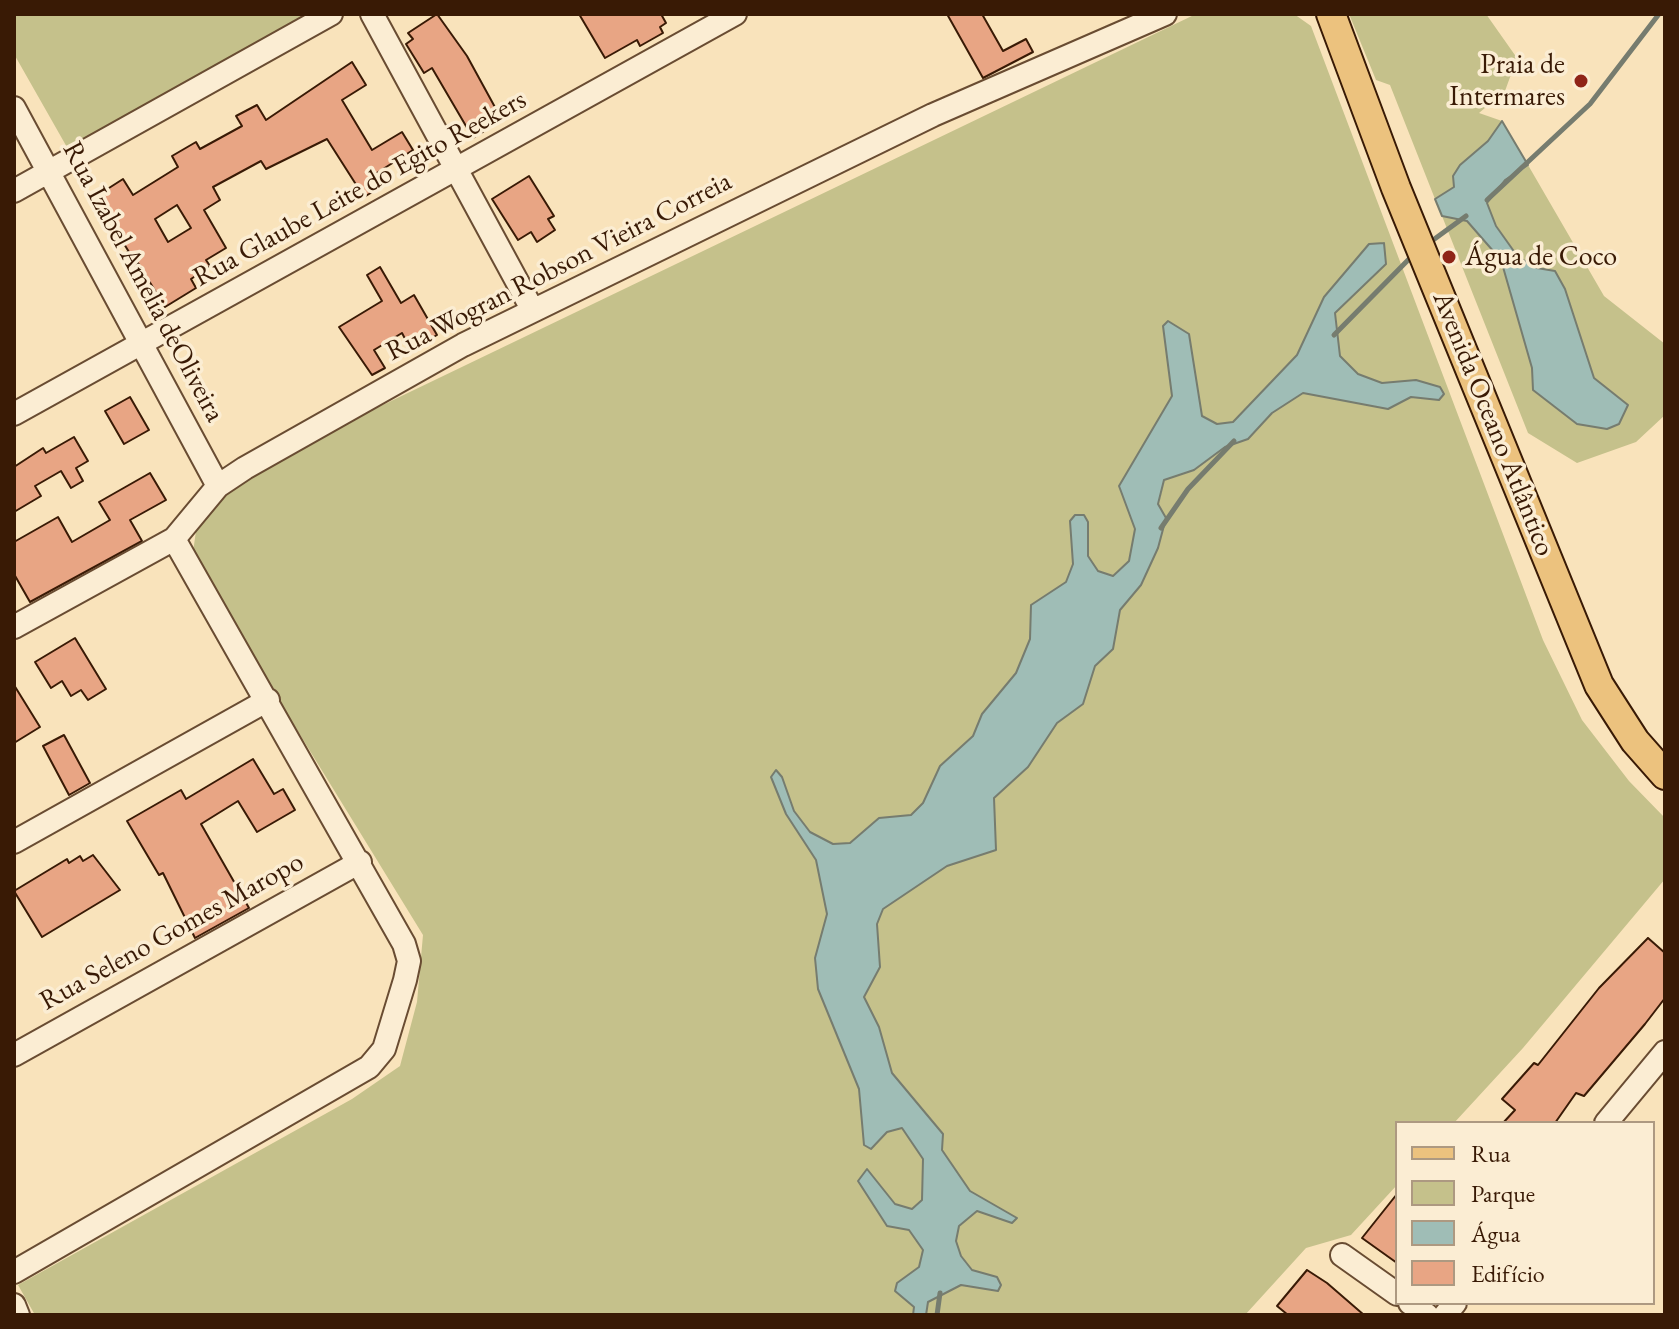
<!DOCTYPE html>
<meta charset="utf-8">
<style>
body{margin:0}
#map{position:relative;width:1679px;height:1329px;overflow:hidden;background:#f9e3bb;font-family:"EB Garamond",serif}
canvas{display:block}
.frame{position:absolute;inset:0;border:16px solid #391a05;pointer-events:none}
.legend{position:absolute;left:1395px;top:1121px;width:260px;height:184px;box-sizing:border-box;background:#fbedd3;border:2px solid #ad9981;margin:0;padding:10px 14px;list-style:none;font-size:24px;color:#391a05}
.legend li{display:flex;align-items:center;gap:16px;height:40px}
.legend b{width:40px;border:2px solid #ad9981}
</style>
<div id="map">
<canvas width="1679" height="1329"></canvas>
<div class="frame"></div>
<ul class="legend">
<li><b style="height:10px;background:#ecc27e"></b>Rua</li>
<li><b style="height:22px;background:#c5c18b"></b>Parque</li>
<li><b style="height:22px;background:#9fbdb6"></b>Água</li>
<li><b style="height:22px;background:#e8a584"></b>Edifício</li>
</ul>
</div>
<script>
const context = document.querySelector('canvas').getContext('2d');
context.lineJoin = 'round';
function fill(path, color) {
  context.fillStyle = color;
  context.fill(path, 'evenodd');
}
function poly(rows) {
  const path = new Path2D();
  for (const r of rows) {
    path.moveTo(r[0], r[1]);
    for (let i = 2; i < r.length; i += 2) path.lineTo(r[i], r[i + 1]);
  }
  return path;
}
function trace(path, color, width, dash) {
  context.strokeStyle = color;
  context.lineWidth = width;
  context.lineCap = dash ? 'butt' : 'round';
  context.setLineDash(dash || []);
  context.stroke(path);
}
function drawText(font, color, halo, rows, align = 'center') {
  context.font = font + ' "EB Garamond",serif';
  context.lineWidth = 7;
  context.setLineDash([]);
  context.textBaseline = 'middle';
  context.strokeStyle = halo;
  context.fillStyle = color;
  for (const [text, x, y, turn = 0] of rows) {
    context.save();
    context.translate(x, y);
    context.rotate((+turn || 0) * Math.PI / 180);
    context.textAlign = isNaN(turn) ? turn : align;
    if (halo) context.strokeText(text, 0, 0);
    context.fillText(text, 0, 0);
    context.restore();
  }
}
fill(poly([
 [14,14,311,14,68,149,14,54],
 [1196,14,1294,14,1311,26,1543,640,1582,720,1629,781,1665,818,1665,879,1523,1048,1454,1123,1397,1123,1397,1185,1351,1235,1306,1248,1245,1315,926,1315,928,1302,961,1285,997,1291,997,1277,972,1270,961,1256,956,1241,959,1225,977,1211,1011,1223,1016,1218,970,1191,942,1150,943,1134,892,1073,879,1027,864,997,880,967,877,924,883,909,947,866,996,850,994,798,1028,767,1057,723,1083,704,1095,666,1113,649,1120,610,1141,585,1164,480,1194,470,1225,447,1248,439,1272,413,1303,393,1388,409,1411,397,1439,400,1416,380,1382,383,1358,374,1340,356,1335,313,1386,264,1384,243,1369,244,1324,297,1297,355,1233,422,1217,424,1202,416,1189,334,1163,326,1172,396,1119,486,1135,529,1129,561,1112,576,1098,571,1088,556,1088,522,1070,521,1073,564,1066,582,1031,605,1030,639,1016,673,982,714,973,736,940,766,923,803,911,815,879,818,850,843,833,844,810,832,794,811,782,777,786,814,816,860,827,914,815,958,818,989,859,1089,864,1145,871,1149,887,1132,902,1128,923,1158,922,1200,912,1210,895,1204,867,1169,923,1250,919,1267,897,1283,914,1307,913,1315,35,1315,18,1285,352,1099,400,1066,417,1002,423,935,192,559,197,524,227,493,310,440],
 [1349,14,1486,14,1517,58,1505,91,1479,113,1502,121,1488,141,1460,165,1454,187,1448,194,1435,199,1390,85,1376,80],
 [1528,165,1604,296,1665,344,1665,415,1636,442,1577,463,1528,433,1442,216,1467,221,1501,260,1532,368,1533,390,1556,406,1628,405,1594,378,1565,289,1518,257,1492,219,1487,203,1491,194]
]), '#c5c18b');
const water = poly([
 [1502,121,1528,165,1505,180,1487,203,1496,226,1518,257,1537,268,1555,271,1565,289,1594,378,1628,405,1619,424,1607,429,1577,424,1533,390,1532,368,1501,260,1467,221,1442,216,1435,199,1454,187,1453,176,1460,165,1488,141,1502,121],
 [1384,243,1386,264,1335,313,1340,356,1358,374,1382,383,1416,380,1440,387,1444,394,1439,400,1411,397,1388,409,1303,393,1272,413,1248,439,1225,447,1194,470,1164,480,1158,504,1166,518,1158,548,1141,585,1120,610,1113,649,1095,666,1083,704,1057,723,1028,767,994,798,996,850,947,866,883,909,877,924,880,967,864,997,879,1027,892,1073,943,1134,942,1150,970,1191,1017,1218,1012,1223,977,1211,959,1226,956,1241,961,1256,972,1270,997,1277,1001,1285,998,1291,961,1285,928,1302,926,1315,913,1315,914,1307,895,1291,897,1283,919,1267,923,1250,909,1230,887,1226,858,1181,867,1169,895,1204,912,1209,922,1200,923,1159,902,1128,887,1132,871,1149,864,1145,859,1089,818,989,815,958,827,914,816,860,786,814,771,777,776,770,782,777,794,811,810,832,833,844,850,843,879,818,911,815,923,803,940,766,973,736,982,714,1016,673,1030,639,1031,605,1066,582,1073,564,1070,521,1075,515,1084,515,1088,522,1088,556,1098,571,1113,576,1129,561,1135,529,1119,486,1172,396,1163,326,1168,321,1189,334,1202,416,1217,424,1233,422,1297,355,1324,297,1369,244,1384,243]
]);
fill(water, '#9fbdb6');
trace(water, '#767c6f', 2);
trace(poly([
 [1487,200,1590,104,1659,14],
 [1429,243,1466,216],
 [1334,335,1414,254],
 [1161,528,1188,489,1234,441],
 [937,1315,940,1293]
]), '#767c6f', 5);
const building = poly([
 [437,14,467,56,502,120,473,138,432,68,424,73,406,44,413,39,408,33,437,14],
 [579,14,661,14,666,23,660,27,663,33,640,46,637,40,605,58,579,14],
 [947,14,982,14,1003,51,1026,39,1033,52,983,78,947,14],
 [352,62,366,85,342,100,372,150,402,132,413,150,372,176,379,188,364,197,327,139,266,169,261,161,213,187,220,200,204,210,226,248,206,260,210,266,191,279,196,288,165,307,138,263,133,266,126,253,129,252,95,197,123,179,133,195,178,167,172,156,196,142,200,149,242,126,236,116,257,105,266,120,352,62],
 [177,205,191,228,168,242,155,219,177,205],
 [529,176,554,216,548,219,555,230,537,242,531,232,518,240,492,199,529,176],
 [380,267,401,303,414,295,437,335,411,350,402,333,374,350,385,368,372,375,339,327,382,301,367,275,380,267],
 [130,397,149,430,124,444,105,411,130,397],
 [74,437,88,461,76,468,83,481,71,488,61,471,35,486,41,496,14,512,14,467,43,448,46,453,74,437],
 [150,473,166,500,130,520,142,541,30,602,14,574,14,542,58,517,72,542,110,520,99,502,150,473],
 [75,638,106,689,88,700,81,690,71,696,62,681,51,688,35,662,75,638],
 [14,685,40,727,14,743,14,685],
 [64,735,90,783,69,795,43,746,64,735],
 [253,759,274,794,283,789,295,810,257,832,238,801,201,824,249,908,195,938,163,873,159,875,127,821,181,790,186,799,253,759],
 [93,855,120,890,42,937,14,891,67,859,69,863,80,856,83,861,93,855],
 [1648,938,1665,953,1665,998,1645,1024,1584,1096,1576,1093,1555,1123,1503,1123,1515,1110,1502,1099,1534,1063,1538,1065,1599,988,1648,938],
 [1397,1194,1397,1263,1362,1238,1397,1194],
 [1307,1270,1327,1283,1364,1315,1288,1315,1277,1306,1307,1270]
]);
fill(building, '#e8a584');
trace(building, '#391a05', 2);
const minor = poly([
 [372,14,532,309],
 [14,108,218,486],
 [14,191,331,14],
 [14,414,735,14],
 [14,627,174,539,218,486,245,468,463,345,933,115,1165,14],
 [14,842,268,700],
 [14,1055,360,862],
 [1606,1123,1665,1052],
 [1342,1255,1397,1294],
 [14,1272,369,1067,384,1049,405,980,409,961,404,944,174,539],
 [1410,1303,1427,1315],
 [14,1305,18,1315],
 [1445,1315,1455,1303]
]);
const major = poly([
 [1331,14,1396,188,1599,685,1635,741,1665,775]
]);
trace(minor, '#694c32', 26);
trace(major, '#391a05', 32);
trace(minor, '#fbedd3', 22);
trace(major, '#ecc27e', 28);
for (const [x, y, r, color] of [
 [1581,81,8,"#8f2418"],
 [1449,257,8,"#8f2418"]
]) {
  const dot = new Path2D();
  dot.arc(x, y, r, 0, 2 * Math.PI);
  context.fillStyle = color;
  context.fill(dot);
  trace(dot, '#fbedd3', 3);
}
drawText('28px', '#391a05', '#fbedd3', [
 ["Praia de",1565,65],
 ["Intermares",1565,97],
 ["Água de Coco",1465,257,"left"]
], 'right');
drawText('28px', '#391a05', '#fbedd3', [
 ["Rua Glaube Leite do Egito Reekers",360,189,-29],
 ["Rua Wogran Robson Vieira Correia",559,267,-27],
 ["Rua Izabel Amelia deOliveira",143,282,62],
 ["Avenida Oceano Atlântico",1493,424,68],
 ["Rua Seleno Gomes Maropo",172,932,-29]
]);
</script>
